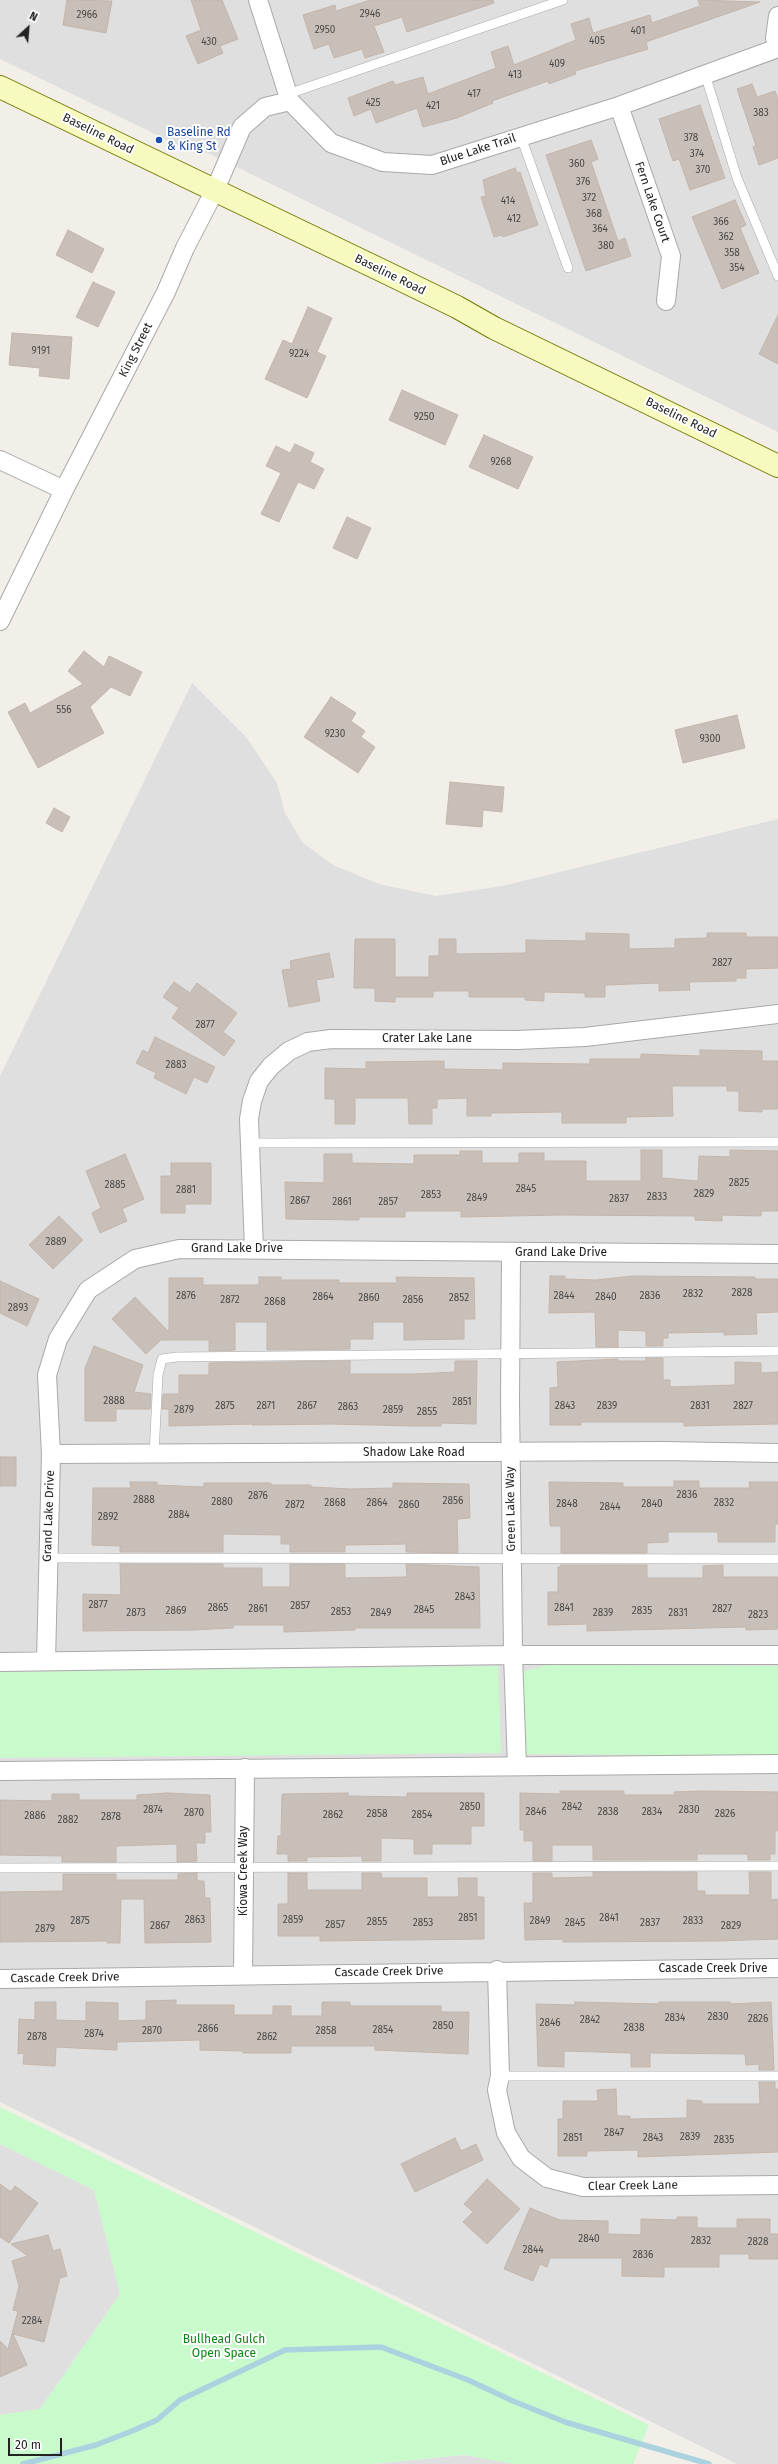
<!DOCTYPE html>
<style>
body{margin:0}
#map{position:relative;width:778px;height:2464px;overflow:hidden;background:#f2efe9;font-family:"Fira Sans",sans-serif}
canvas{display:block}
.north{position:absolute;left:8px;top:8px;width:40px;height:40px;-webkit-text-stroke:3px #fff;paint-order:stroke;rotate:26deg;font-size:11px;font-weight:700;line-height:16px;text-align:center;color:#222}
.north::after{content:'';display:block;margin:auto;width:14px;height:18px;background:#222;clip-path:polygon(50% 0,100% 100%,50% 72%,0 100%)}
.scale{position:absolute;left:8px;top:2438px;width:54px;height:18px;box-sizing:border-box;border:2px solid #222;border-top:0;padding-left:5px;font-size:12px;line-height:14px;white-space:nowrap;color:#222;-webkit-text-stroke:3px #fff;paint-order:stroke}
</style>
<div id="map">
<canvas width="778" height="2464"></canvas>
<div class="north">N</div>
<div class="scale">20 m</div>
</div>
<script>
const context = document.querySelector('canvas').getContext('2d');
context.lineJoin = 'round';
function fill(path, color) {
  context.fillStyle = color;
  context.fill(path, 'evenodd');
}
function poly(rows) {
  const path = new Path2D();
  for (const r of rows) {
    path.moveTo(r[0], r[1]);
    for (let i = 2; i < r.length; i += 2) path.lineTo(r[i], r[i + 1]);
  }
  return path;
}
function trace(path, color, width, dash) {
  context.strokeStyle = color;
  context.lineWidth = width;
  context.lineCap = dash ? 'butt' : 'round';
  context.setLineDash(dash || []);
  context.stroke(path);
}
function drawText(font, color, halo, rows, align = 'center') {
  context.font = font + ' "Fira Sans",sans-serif';
  context.lineWidth = 4;
  context.setLineDash([]);
  context.textBaseline = 'middle';
  context.strokeStyle = halo;
  context.fillStyle = color;
  for (const [text, x, y, turn = 0] of rows) {
    context.save();
    context.translate(x, y);
    context.rotate((+turn || 0) * Math.PI / 180);
    context.textAlign = isNaN(turn) ? turn : align;
    if (halo) context.strokeText(text, 0, 0);
    context.fillText(text, 0, 0);
    context.restore();
  }
}
fill(poly([
 [0,0,778,0,778,432,208,153,192,152,0,59],
 [192,683,247,738,277,783,285,813,303,843,333,865,379,884,436,896,502,886,778,819,778,2464,737,2464,0,2102,0,1076],
 [0,2144,94,2190,120,2294,40,2409,0,2415],
 [464,2455,514,2464,374,2464]
]), '#e0dfdf');
fill(poly([
 [547,1665,778,1666,778,1756,526,1754,523,1672],
 [498,1666,501,1753,0,1758,0,1672],
 [0,2107,649,2425,633,2464,514,2464,464,2455,371,2464,0,2464,0,2415,40,2409,120,2294,94,2190,0,2144]
]), '#c8facc');
trace(poly([
 [23,2464,96,2445,132,2431,157,2420,180,2400,285,2350,381,2347,468,2380,513,2401,565,2422,709,2464]
]), '#aad3df', 5.5);
const building = poly([
 [67,0,112,1,106,33,63,25,67,0],
 [191,0,222,0,238,39,220,46,223,53,198,64,186,36,201,30,191,0],
 [370,0,493,0,494,3,407,32,402,17,374,26,384,52,365,58,362,49,334,58,329,44,314,49,303,15,335,5,336,11,370,0],
 [698,0,760,2,646,42,648,49,575,71,576,74,549,84,548,81,492,101,493,103,457,118,423,127,417,108,376,123,371,109,354,116,348,98,393,81,395,85,423,77,428,94,496,68,491,52,508,46,514,65,576,40,571,24,589,18,593,33,650,15,652,23,700,6,698,0],
 [752,84,757,97,775,91,778,99,778,158,759,165,753,147,756,146,737,89,752,84],
 [700,105,725,178,690,190,679,159,673,161,659,119,700,105],
 [591,140,598,159,591,162,618,241,625,238,631,256,586,271,546,155,591,140],
 [515,168,517,173,520,172,538,225,503,237,502,235,494,237,481,197,486,196,483,180,515,168],
 [735,200,746,225,740,228,759,273,722,289,692,217,735,200],
 [68,230,104,249,92,273,56,255,68,230],
 [93,282,115,292,98,327,76,317,93,282],
 [308,307,332,318,317,352,326,356,307,398,265,379,283,340,292,344,308,307],
 [778,315,778,364,759,354,778,315],
 [12,333,72,337,69,379,39,376,40,368,9,365,12,333],
 [402,390,458,415,445,445,389,420,402,390],
 [484,435,533,457,518,489,469,467,484,435],
 [295,444,314,453,310,462,324,469,314,489,298,482,279,522,261,514,281,473,266,466,276,446,290,453,295,444],
 [347,517,371,528,357,559,333,548,347,517],
 [84,651,104,667,109,656,142,672,130,696,111,687,90,707,104,733,38,768,8,712,25,703,30,713,83,684,68,671,84,651],
 [331,697,356,713,351,721,365,731,361,737,375,747,358,773,304,737,331,697],
 [737,715,745,748,683,763,675,730,737,715],
 [450,782,504,787,502,812,483,810,482,827,446,824,450,782],
 [54,808,70,817,62,832,46,823,54,808],
 [586,933,629,934,629,949,675,948,675,939,707,938,707,933,746,933,746,937,778,937,778,968,746,969,746,978,736,978,736,981,689,982,690,990,659,991,659,983,605,985,605,997,585,997,585,993,544,992,544,1001,525,1000,525,997,469,997,469,991,433,991,433,997,395,997,395,1002,375,1001,375,988,354,988,355,939,395,939,395,977,429,977,429,956,439,956,439,939,456,939,456,954,526,953,526,940,586,941,586,933],
 [329,953,334,977,316,980,320,1001,289,1007,282,970,291,969,290,961,329,953],
 [174,982,190,993,197,983,237,1013,223,1032,235,1041,224,1056,172,1018,179,1008,163,997,174,982],
 [155,1037,215,1067,207,1083,194,1077,186,1094,154,1078,156,1073,136,1063,143,1050,148,1053,155,1037],
 [700,1050,762,1051,762,1061,778,1061,778,1109,762,1109,762,1112,739,1111,739,1091,727,1091,727,1086,672,1086,673,1116,626,1117,626,1123,562,1123,562,1112,491,1113,491,1116,467,1116,467,1098,437,1099,437,1108,432,1108,432,1124,409,1124,408,1098,355,1098,355,1124,335,1124,335,1099,325,1099,325,1068,366,1069,366,1062,444,1061,444,1069,503,1070,503,1063,590,1064,590,1059,641,1059,641,1054,700,1056,700,1050],
 [641,1150,662,1150,662,1178,698,1181,699,1156,730,1157,730,1150,778,1151,778,1211,761,1211,761,1216,722,1215,722,1221,695,1220,695,1216,561,1215,461,1217,461,1211,405,1211,405,1217,359,1217,359,1220,286,1219,285,1182,324,1183,324,1154,352,1154,352,1163,414,1164,414,1155,460,1155,460,1151,482,1151,482,1163,519,1163,519,1153,544,1153,544,1161,586,1161,586,1181,641,1181,641,1150],
 [125,1154,144,1199,122,1209,127,1221,100,1233,92,1213,101,1208,86,1171,125,1154],
 [171,1163,211,1163,211,1204,185,1204,185,1213,161,1213,161,1176,171,1176,171,1163],
 [59,1216,83,1240,53,1269,29,1245,59,1216],
 [550,1276,565,1276,565,1279,596,1280,632,1276,755,1277,755,1279,778,1279,778,1312,756,1313,757,1334,724,1335,724,1332,668,1333,668,1338,663,1338,663,1346,646,1346,646,1331,618,1330,618,1347,596,1347,595,1312,549,1313,550,1276],
 [259,1277,281,1277,281,1280,339,1280,339,1283,397,1283,396,1277,474,1278,475,1319,464,1319,464,1339,404,1340,404,1322,373,1322,373,1339,350,1339,350,1349,267,1350,267,1322,235,1322,235,1350,209,1351,209,1340,161,1340,146,1354,112,1319,135,1297,169,1332,169,1278,203,1278,203,1285,259,1285,259,1277],
 [0,1281,39,1299,27,1326,0,1313,0,1281],
 [94,1346,143,1365,134,1392,151,1394,150,1409,116,1409,116,1421,85,1421,85,1368,94,1346],
 [646,1358,663,1358,663,1380,670,1380,670,1387,735,1385,735,1362,761,1363,761,1373,778,1372,778,1424,684,1426,684,1422,581,1422,581,1425,550,1425,550,1388,558,1387,557,1362,618,1359,618,1361,646,1361,646,1358],
 [350,1361,350,1374,414,1374,455,1372,455,1361,477,1361,476,1424,441,1423,441,1426,415,1426,331,1424,252,1425,252,1424,169,1426,169,1409,162,1409,163,1394,179,1394,179,1375,209,1375,209,1363,350,1361],
 [0,1457,16,1457,16,1486,0,1486,0,1457],
 [674,1481,699,1481,699,1488,750,1488,749,1482,778,1482,778,1524,775,1524,775,1542,718,1542,718,1532,668,1532,668,1542,647,1543,647,1553,561,1553,561,1526,550,1526,549,1482,623,1483,623,1487,674,1487,674,1481],
 [130,1482,157,1482,157,1485,204,1487,204,1483,271,1483,271,1485,311,1485,311,1487,351,1489,393,1488,393,1483,469,1484,470,1518,457,1519,458,1553,406,1552,406,1544,345,1545,345,1552,290,1552,290,1544,281,1544,281,1535,223,1534,223,1552,120,1552,120,1546,92,1545,93,1488,131,1488,130,1482],
 [120,1564,223,1564,223,1568,262,1568,262,1587,290,1587,290,1564,345,1564,345,1578,407,1577,406,1564,479,1567,480,1628,355,1628,355,1630,284,1632,284,1625,233,1625,233,1628,192,1630,83,1631,83,1594,121,1595,120,1564],
 [561,1565,647,1565,647,1578,703,1578,703,1566,723,1565,723,1577,778,1577,778,1629,746,1630,746,1627,587,1631,587,1624,548,1625,548,1592,558,1592,558,1567,561,1567,561,1565],
 [560,1791,624,1791,624,1795,675,1795,674,1792,702,1791,778,1792,778,1831,775,1830,775,1854,770,1854,770,1860,748,1860,748,1854,697,1854,697,1860,593,1860,593,1845,552,1845,552,1861,533,1861,533,1841,524,1841,524,1830,520,1830,520,1793,560,1794,560,1791],
 [167,1793,210,1795,211,1832,205,1832,205,1843,196,1843,197,1861,177,1862,177,1844,116,1846,116,1862,62,1862,62,1856,0,1855,0,1800,52,1801,52,1794,79,1794,79,1800,137,1800,137,1795,167,1793],
 [348,1793,348,1796,407,1797,407,1793,484,1793,484,1826,471,1826,471,1844,432,1844,432,1854,414,1854,414,1839,381,1838,381,1861,362,1861,362,1856,307,1857,307,1861,288,1861,288,1854,277,1854,278,1836,281,1836,282,1794,348,1793],
 [593,1872,697,1872,697,1891,705,1891,705,1895,750,1895,749,1872,771,1872,771,1900,778,1899,778,1939,718,1941,563,1942,563,1939,525,1940,524,1903,533,1903,533,1873,552,1873,552,1878,554,1878,593,1877,593,1872],
 [197,1873,197,1881,204,1881,205,1898,210,1898,211,1942,145,1943,144,1899,121,1899,120,1943,107,1943,107,1941,0,1942,0,1892,63,1891,63,1874,116,1874,116,1880,178,1880,178,1874,197,1873],
 [288,1873,307,1873,307,1890,362,1890,362,1873,381,1873,382,1878,427,1878,427,1897,459,1897,458,1878,477,1878,477,1897,484,1897,484,1939,320,1941,320,1936,278,1936,278,1904,288,1904,288,1873],
 [176,2000,176,2005,234,2005,234,2015,273,2015,273,2006,291,2006,291,2016,322,2016,322,2002,350,2002,350,2006,441,2006,441,2012,469,2012,468,2054,375,2050,375,2046,291,2046,291,2053,243,2053,243,2051,200,2050,200,2040,117,2042,117,2050,56,2047,55,2066,23,2064,24,2053,18,2054,19,2019,35,2020,35,2002,56,2002,56,2020,86,2021,86,2002,118,2003,118,2021,146,2020,146,2001,176,2000],
 [575,2002,659,2004,659,2002,730,2002,730,2004,771,2002,774,2070,759,2070,759,2064,746,2065,745,2054,650,2053,650,2067,631,2067,631,2053,564,2051,564,2067,538,2066,536,2004,575,2005,575,2002],
 [759,2082,775,2082,775,2089,778,2089,778,2152,638,2157,638,2150,587,2151,587,2156,558,2156,558,2119,563,2119,563,2101,598,2101,597,2090,616,2089,617,2116,630,2116,630,2119,687,2118,687,2100,702,2101,702,2104,760,2104,759,2082],
 [455,2138,461,2151,476,2144,483,2160,415,2192,401,2164,455,2138],
 [487,2179,520,2209,487,2244,463,2222,473,2212,464,2204,487,2179],
 [0,2184,11,2192,15,2186,38,2203,9,2243,0,2237,0,2184],
 [530,2208,560,2220,608,2221,608,2234,641,2235,641,2219,677,2220,677,2217,697,2217,697,2228,737,2228,737,2219,770,2219,770,2234,778,2234,778,2259,749,2259,749,2254,719,2254,719,2267,664,2267,664,2277,622,2276,622,2258,550,2258,547,2267,540,2264,533,2281,504,2269,530,2208],
 [48,2235,53,2251,60,2249,67,2276,60,2278,44,2342,13,2334,27,2365,0,2377,0,2341,8,2349,18,2311,13,2310,19,2286,12,2261,28,2256,11,2244,48,2235]
]);
fill(building, '#c7bfb8');
trace(building, '#c4b6ab', 1);
const service = poly([
 [705,74,737,178,778,276],
 [288,94,563,0],
 [521,137,568,268],
 [250,1143,778,1142],
 [154,1454,158,1375,162,1359,177,1357,778,1351],
 [47,1558,778,1559],
 [0,1868,778,1866],
 [500,2076,778,2076]
]);
const minor = poly([
 [258,0,290,101,331,143,383,162,432,165,619,106,778,48],
 [778,16,775,38,778,46],
 [619,106,671,256,666,301],
 [0,460,64,490],
 [0,621,64,490,166,292,185,248,215,190,242,127,265,107,290,101],
 [254,1249,249,1119,252,1101,259,1081,271,1066,289,1051,308,1042,331,1039,517,1040,585,1037,778,1014],
 [511,1253,510,1400,513,1655,517,1766],
 [51,1454,663,1451,778,1453],
 [46,1661,51,1454,47,1375,58,1339,88,1290,135,1259,179,1249,778,1254],
 [0,1662,513,1655,778,1655],
 [0,1771,778,1764],
 [497,1970,500,2076,497,2090,506,2133,521,2158,547,2178,583,2187,778,2185],
 [243,1975,245,1768],
 [0,1979,778,1968]
]);
const secondary = poly([
 [0,87,387,273,457,307,494,328,778,466]
]);
trace(service, '#a9a9a9', 10);
trace(minor, '#a9a9a9', 20);
trace(secondary, '#707d05', 24);
trace(service, '#fff', 9);
trace(minor, '#fff', 18);
trace(secondary, '#f7fabf', 22);
for (const [x, y, r, color] of [
 [159,140,4,"#1a4fb4"]
]) {
  const dot = new Path2D();
  dot.arc(x, y, r, 0, 2 * Math.PI);
  context.fillStyle = color;
  context.fill(dot);
  trace(dot, '#fff', 1.5);
}
drawText('10px', '#4b4948', null, [
 ["2946",370,14],
 ["2966",87,15],
 ["2950",325,30],
 ["401",638,31],
 ["405",597,41],
 ["430",209,42],
 ["409",557,64],
 ["413",515,75],
 ["417",474,94],
 ["425",373,103],
 ["421",433,106],
 ["383",761,113],
 ["378",691,138],
 ["374",697,154],
 ["360",577,164],
 ["370",703,170],
 ["376",583,182],
 ["372",589,198],
 ["414",508,201],
 ["368",594,214],
 ["412",514,219],
 ["366",721,222],
 ["364",600,229],
 ["362",726,237],
 ["380",606,246],
 ["358",732,253],
 ["354",737,268],
 ["9191",41,351],
 ["9224",299,354],
 ["9250",424,417],
 ["9268",501,462],
 ["556",64,710],
 ["9230",335,734],
 ["9300",710,739],
 ["2827",722,963],
 ["2877",205,1025],
 ["2883",176,1065],
 ["2825",739,1183],
 ["2885",115,1185],
 ["2845",526,1189],
 ["2881",186,1190],
 ["2829",704,1194],
 ["2853",431,1195],
 ["2833",657,1197],
 ["2849",477,1198],
 ["2837",619,1199],
 ["2867",300,1201],
 ["2861",342,1202],
 ["2857",388,1202],
 ["2889",56,1242],
 ["2828",742,1293],
 ["2832",693,1294],
 ["2876",186,1296],
 ["2844",564,1296],
 ["2836",650,1296],
 ["2864",323,1297],
 ["2840",606,1297],
 ["2860",369,1298],
 ["2852",459,1298],
 ["2872",230,1300],
 ["2856",413,1300],
 ["2868",275,1302],
 ["2893",18,1308],
 ["2888",114,1401],
 ["2851",462,1402],
 ["2875",225,1406],
 ["2871",266,1406],
 ["2867",307,1406],
 ["2843",565,1406],
 ["2839",607,1406],
 ["2831",700,1406],
 ["2827",743,1406],
 ["2863",348,1407],
 ["2879",184,1410],
 ["2859",393,1410],
 ["2855",427,1412],
 ["2836",687,1495],
 ["2876",258,1496],
 ["2888",144,1500],
 ["2856",453,1501],
 ["2880",222,1502],
 ["2868",335,1503],
 ["2864",377,1503],
 ["2832",724,1503],
 ["2848",567,1504],
 ["2840",652,1504],
 ["2872",295,1505],
 ["2860",409,1505],
 ["2844",610,1507],
 ["2884",179,1515],
 ["2892",108,1517],
 ["2843",465,1597],
 ["2877",98,1605],
 ["2857",300,1606],
 ["2865",218,1608],
 ["2841",564,1608],
 ["2861",258,1609],
 ["2827",722,1609],
 ["2845",424,1610],
 ["2869",176,1611],
 ["2835",642,1611],
 ["2853",341,1612],
 ["2873",136,1613],
 ["2849",381,1613],
 ["2839",603,1613],
 ["2831",678,1613],
 ["2823",758,1615],
 ["2850",470,1807],
 ["2842",572,1807],
 ["2874",153,1810],
 ["2830",689,1810],
 ["2846",536,1812],
 ["2838",608,1812],
 ["2834",652,1812],
 ["2870",194,1813],
 ["2858",377,1814],
 ["2826",725,1814],
 ["2862",333,1815],
 ["2854",422,1815],
 ["2886",35,1816],
 ["2878",111,1817],
 ["2882",68,1820],
 ["2851",468,1918],
 ["2841",609,1918],
 ["2863",195,1920],
 ["2859",293,1920],
 ["2875",80,1921],
 ["2849",540,1921],
 ["2833",693,1921],
 ["2855",377,1922],
 ["2853",423,1923],
 ["2845",575,1923],
 ["2837",650,1923],
 ["2857",335,1925],
 ["2867",160,1926],
 ["2829",731,1926],
 ["2879",45,1929],
 ["2830",718,2017],
 ["2834",675,2018],
 ["2826",758,2019],
 ["2842",590,2020],
 ["2846",550,2023],
 ["2850",443,2026],
 ["2838",634,2028],
 ["2866",208,2029],
 ["2854",383,2030],
 ["2870",152,2031],
 ["2858",326,2031],
 ["2874",94,2034],
 ["2878",37,2037],
 ["2862",267,2037],
 ["2847",614,2133],
 ["2839",690,2137],
 ["2851",573,2138],
 ["2843",653,2138],
 ["2835",724,2140],
 ["2840",589,2239],
 ["2832",701,2241],
 ["2828",758,2242],
 ["2844",533,2250],
 ["2836",643,2255],
 ["2284",32,2321]
]);
drawText('12px', '#164399', '#fff', [
 ["Baseline Rd",167,133],
 ["& King St",167,147]
], 'left');
drawText('12px', '#222', '#fff', [
 ["Baseline Road",98,134,26],
 ["Blue Lake Trail",478,150,-18],
 ["Fern Lake Court",652,202,71],
 ["Baseline Road",390,275,26],
 ["King Street",136,350,-63],
 ["Baseline Road",681,418,26],
 ["Crater Lake Lane",427,1039],
 ["Grand Lake Drive",237,1249],
 ["Grand Lake Drive",561,1253],
 ["Shadow Lake Road",414,1453],
 ["Green Lake Way",511,1509,-91],
 ["Grand Lake Drive",49,1516,-88],
 ["Kiowa Creek Way",244,1871,-90],
 ["Cascade Creek Drive",713,1969],
 ["Cascade Creek Drive",389,1972,-1],
 ["Cascade Creek Drive",65,1978,-1],
 ["Clear Creek Lane",633,2186,-1]
]);
drawText('12px', '#0c8416', '#fff', [
 ["Bullhead Gulch",224,2340],
 ["Open Space",224,2354]
]);
</script>
